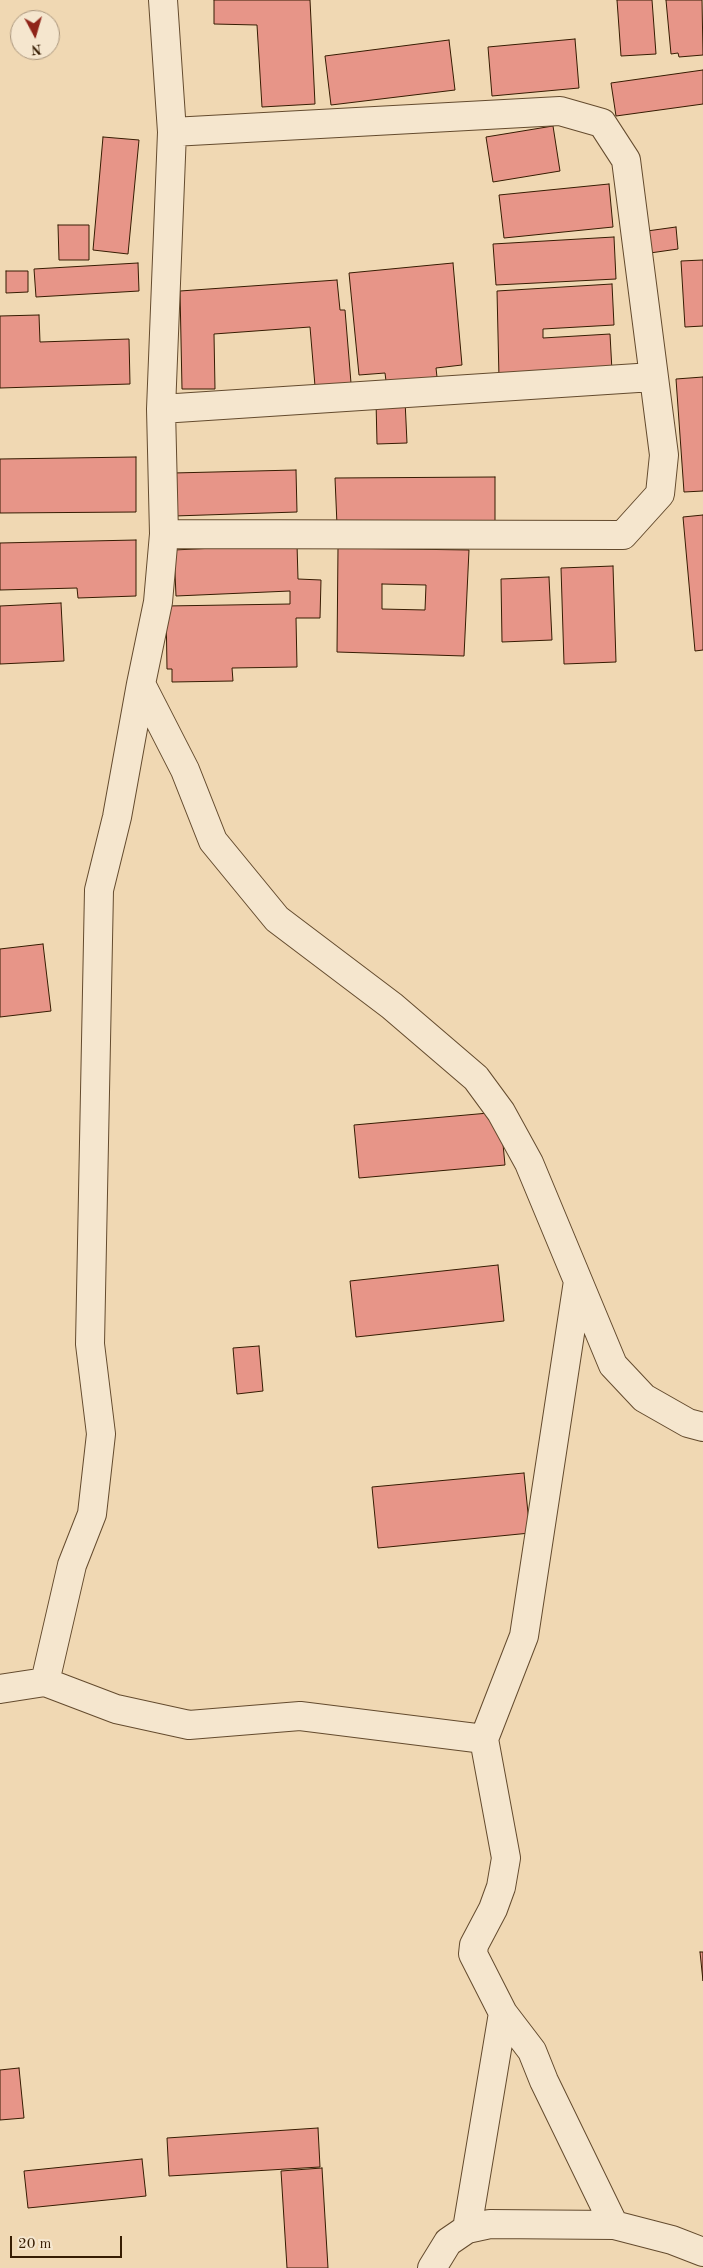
<!DOCTYPE html>
<style>
body{margin:0}
#map{position:relative;width:703px;height:2268px;overflow:hidden;background:#f0d8b3;font-family:"Old Standard TT",serif}
canvas{display:block}
.north{position:absolute;left:10px;top:10px;width:50px;height:50px;box-sizing:border-box;background:#f5e6ce;border:1px solid #a9957c;border-radius:50%;rotate:174deg;font-size:14px;font-weight:700;line-height:20px;text-align:center;color:#361c02}
.north::after{content:'';display:block;margin:auto;width:18px;height:22px;background:#8f2418;clip-path:polygon(50% 0,100% 100%,50% 72%,0 100%)}
.scale{position:absolute;left:10px;top:2236px;width:112px;height:22px;box-sizing:border-box;border:2px solid #361c02;border-top:0;padding-left:6px;font-size:15px;line-height:18px;white-space:nowrap;color:#361c02;-webkit-text-stroke:4px #f5e6ce;paint-order:stroke}
</style>
<div id="map">
<canvas width="703" height="2268"></canvas>
<div class="north">N</div>
<div class="scale">20 m</div>
</div>
<script>
const context = document.querySelector('canvas').getContext('2d');
context.lineJoin = 'round';
function fill(path, color) {
  context.fillStyle = color;
  context.fill(path, 'evenodd');
}
function poly(rows) {
  const path = new Path2D();
  for (const r of rows) {
    path.moveTo(r[0], r[1]);
    for (let i = 2; i < r.length; i += 2) path.lineTo(r[i], r[i + 1]);
  }
  return path;
}
function trace(path, color, width, dash) {
  context.strokeStyle = color;
  context.lineWidth = width;
  context.lineCap = dash ? 'butt' : 'round';
  context.setLineDash(dash || []);
  context.stroke(path);
}
const building = poly([
 [214,0,310,0,315,104,262,107,257,25,214,24,214,0],
 [617,0,652,0,656,54,621,56,617,0],
 [666,0,702,0,703,55,679,57,678,53,671,54,666,0],
 [575,39,579,88,492,96,488,47,575,39],
 [449,40,455,90,331,105,325,56,449,40],
 [703,70,703,104,616,116,611,83,703,70],
 [553,126,560,171,493,182,486,137,553,126],
 [103,137,139,140,128,254,93,250,103,137],
 [609,184,613,227,504,238,499,195,609,184],
 [58,225,89,225,89,260,59,260,58,225],
 [676,227,678,249,650,253,647,231,676,227],
 [614,237,616,279,496,285,493,244,614,237],
 [703,260,703,326,685,327,681,261,703,260],
 [138,263,139,291,36,297,34,269,138,263],
 [453,263,462,365,436,368,437,377,386,381,385,373,359,375,349,273,453,263],
 [6,271,28,271,28,292,6,293,6,271],
 [337,280,340,310,345,310,351,383,315,386,310,327,214,334,215,389,182,389,180,291,337,280],
 [612,284,614,325,543,329,543,338,610,334,612,371,499,378,497,291,612,284],
 [39,315,40,342,129,339,130,384,0,388,0,316,39,315],
 [703,377,703,491,684,492,676,379,703,377],
 [405,400,407,443,377,444,376,401,405,400],
 [136,457,136,512,0,513,0,459,136,457],
 [296,470,297,512,174,516,173,473,296,470],
 [495,477,495,530,337,525,335,478,495,477],
 [703,515,703,650,695,651,683,517,703,515],
 [136,540,136,596,78,598,77,588,0,590,0,543,136,540],
 [297,544,298,579,321,580,320,618,296,618,297,667,232,668,233,681,172,682,172,669,167,669,166,606,290,604,290,591,176,596,174,550,297,544],
 [338,548,469,550,464,656,337,652,338,548],
 [382,584,426,585,425,610,382,609,382,584],
 [613,566,616,662,564,664,561,568,613,566],
 [549,577,552,640,502,642,501,579,549,577],
 [61,603,64,661,0,664,0,606,61,603],
 [43,944,51,1011,0,1017,0,949,43,944],
 [500,1112,505,1165,359,1178,354,1125,500,1112],
 [498,1265,504,1321,356,1337,350,1281,498,1265],
 [259,1346,263,1391,237,1394,233,1348,259,1346],
 [524,1473,530,1533,378,1548,372,1487,524,1473],
 [700,1952,703,1952,703,1981,700,1952],
 [19,2068,24,2118,0,2120,0,2070,19,2068],
 [318,2128,320,2167,169,2176,167,2138,318,2128],
 [142,2159,146,2196,28,2208,24,2171,142,2159],
 [322,2168,328,2268,287,2268,281,2171,322,2168]
]);
fill(building, '#e79588');
trace(building, '#361c02', 1);
const minor = poly([
 [161,409,653,377],
 [164,534,623,535,660,494,664,455,626,160,602,123,560,111,172,132],
 [141,684,185,770,213,841,277,919,392,1006,476,1078,501,1112,529,1163,613,1365,644,1398,688,1423,703,1427],
 [578,1281,524,1636,484,1739,506,1858,501,1887,493,1909,474,1945,473,1954,503,2013,532,2051,544,2081,614,2225],
 [45,1682,116,1709,189,1725,300,1716,484,1739],
 [0,1689,45,1682,72,1565,92,1514,101,1434,90,1344,99,890,117,817,141,684,158,602,164,534,161,409,172,132,163,0],
 [467,2229,503,2013],
 [432,2268,448,2242,467,2229,490,2224,614,2225,672,2240,703,2252]
]);
trace(minor, '#644b2e', 30);
trace(minor, '#f5e6ce', 28);
</script>
